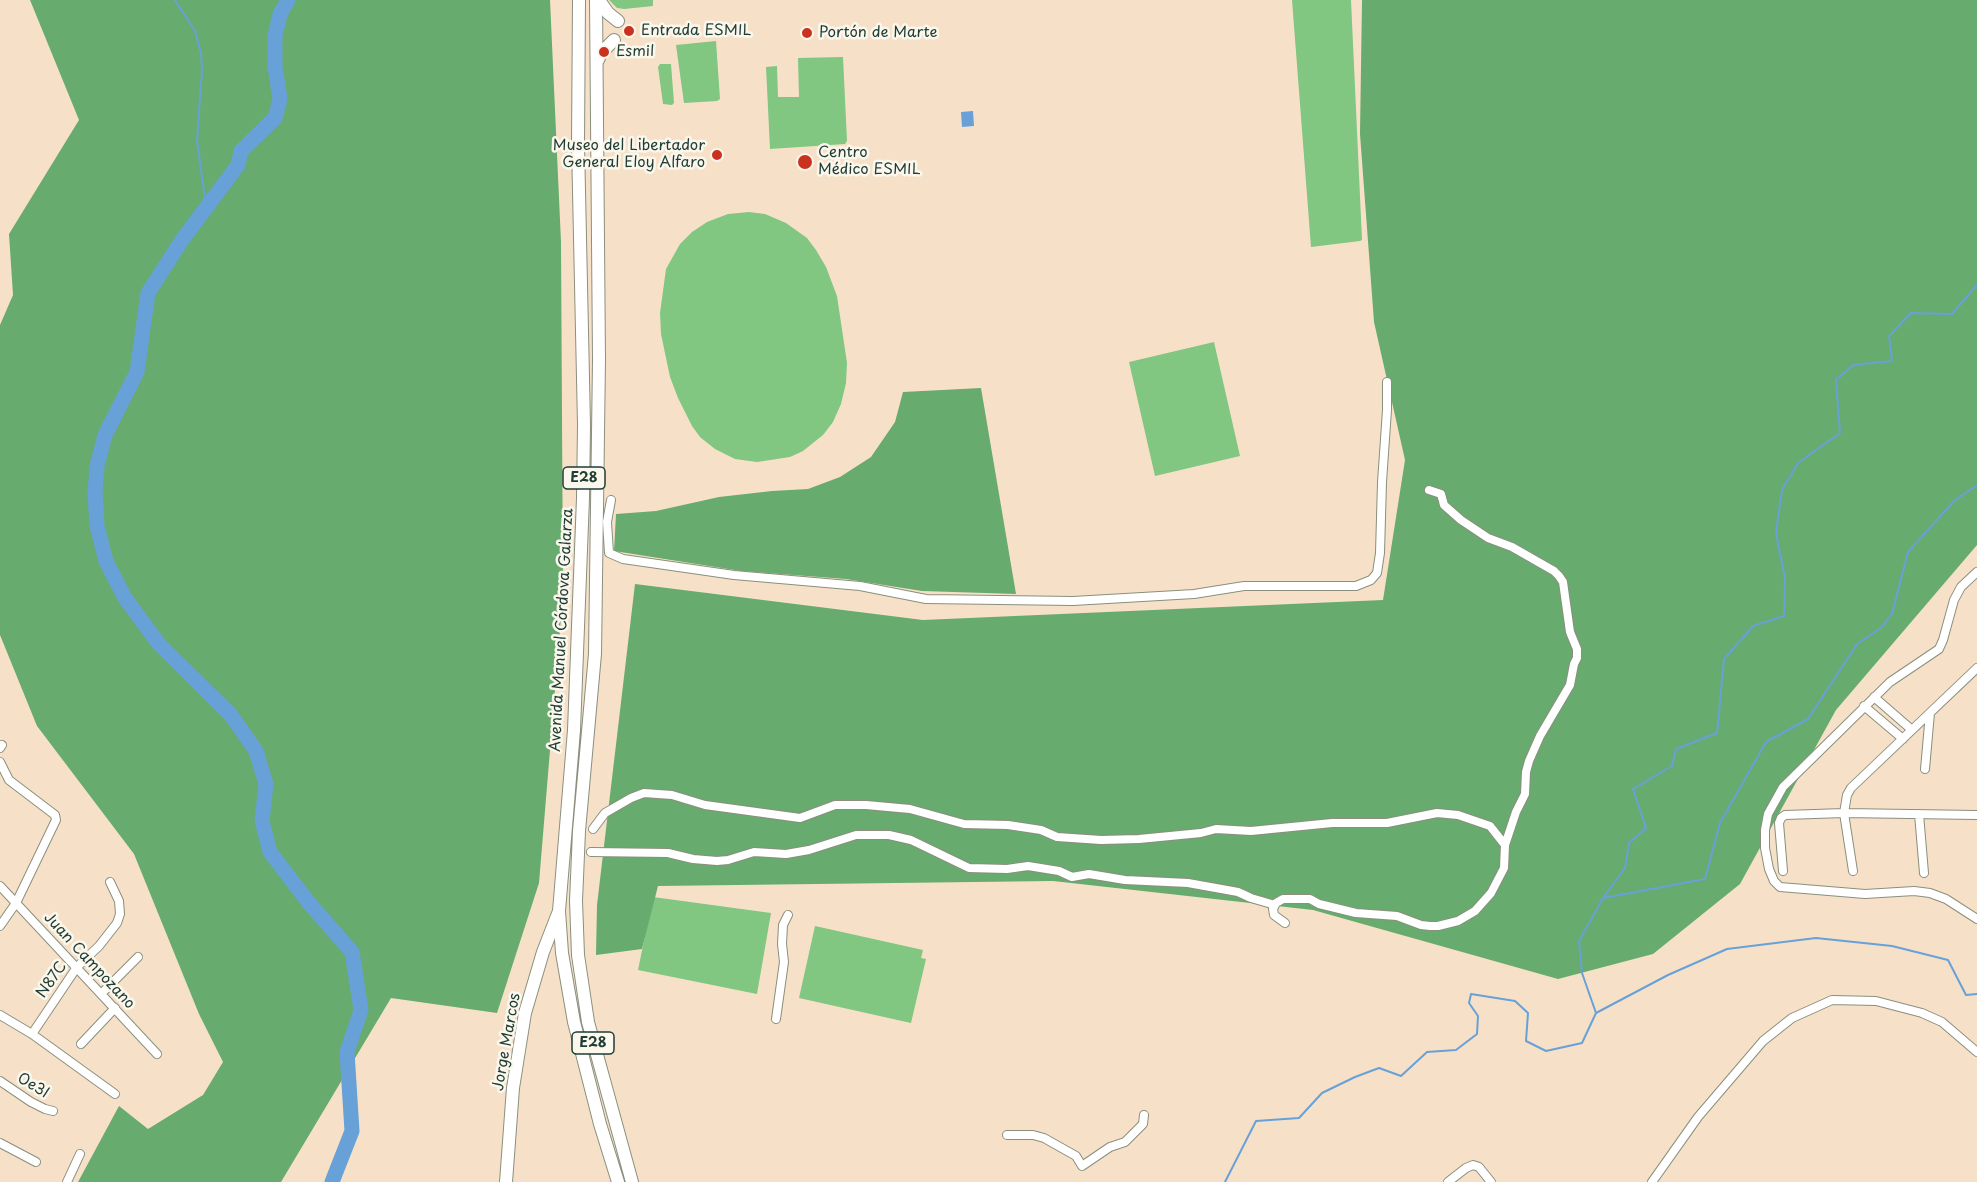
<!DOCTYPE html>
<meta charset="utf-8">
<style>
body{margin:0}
canvas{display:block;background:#f6e1c8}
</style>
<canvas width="1977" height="1182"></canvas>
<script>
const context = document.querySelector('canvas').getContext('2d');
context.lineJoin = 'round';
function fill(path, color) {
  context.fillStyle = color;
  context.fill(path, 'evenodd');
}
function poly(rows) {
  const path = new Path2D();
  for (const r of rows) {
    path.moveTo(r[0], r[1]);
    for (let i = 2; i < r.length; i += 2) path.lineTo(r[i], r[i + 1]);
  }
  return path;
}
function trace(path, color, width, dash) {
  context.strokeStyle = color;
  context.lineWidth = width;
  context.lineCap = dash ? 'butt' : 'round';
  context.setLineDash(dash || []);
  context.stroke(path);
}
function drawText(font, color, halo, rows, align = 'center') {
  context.font = font + ' "Playpen Sans",sans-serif';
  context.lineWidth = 5;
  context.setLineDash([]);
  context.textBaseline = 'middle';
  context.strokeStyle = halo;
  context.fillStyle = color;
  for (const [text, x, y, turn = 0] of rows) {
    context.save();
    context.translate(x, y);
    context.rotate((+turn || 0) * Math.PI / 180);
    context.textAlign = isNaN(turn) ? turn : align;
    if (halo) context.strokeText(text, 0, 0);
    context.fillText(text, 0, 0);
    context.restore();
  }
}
fill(poly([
 [609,0,653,0,653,6,624,9,617,8],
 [1292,0,1351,0,1362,240,1360,241,1311,247],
 [716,41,720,99,717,101,684,103,676,45],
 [843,57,847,141,845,144,770,149,766,67,777,66,778,97,799,97,798,58],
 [660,64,671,64,674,103,672,105,663,104,658,67],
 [749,212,765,214,786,223,807,238,816,250,826,267,837,296,847,363,846,383,841,404,833,422,823,435,803,451,790,457,757,462,735,459,715,449,700,437,692,426,678,398,670,377,661,334,660,313,666,269,680,244,692,232,707,222,728,214],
 [1214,342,1240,456,1155,476,1129,362],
 [653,897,771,913,757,994,638,970],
 [815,926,923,950,921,958,926,959,911,1023,799,998]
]), '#81c681');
fill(poly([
 [30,0,550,0,561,242,563,593,539,883,497,1013,391,998,281,1182,78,1182,119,1106,148,1129,203,1095,223,1062,199,1014,134,854,37,726,0,635,0,325,13,295,9,234,79,120],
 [1362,0,1977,0,1977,545,1836,710,1740,884,1653,954,1558,979,1313,910,1053,881,658,886,642,949,596,955,597,905,635,584,923,620,1383,600,1405,460,1374,322,1360,134],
 [981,388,1016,594,922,591,846,579,741,571,614,551,616,514,656,511,719,497,772,491,808,489,840,477,871,457,895,422,903,392]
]), '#68ab6f');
fill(poly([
 [973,111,974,126,962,127,961,112]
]), '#67a1d7');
trace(poly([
 [175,0,195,31,201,53,202,70,197,140,206,207],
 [1603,898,1705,879,1720,823,1766,742,1808,719,1857,644,1881,628,1892,614,1908,552,1954,501,1977,485],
 [1596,1013,1582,973,1579,941,1603,898,1625,868,1629,843,1646,828,1633,789,1672,766,1676,749,1717,733,1724,659,1753,626,1784,616,1785,578,1776,533,1782,490,1798,463,1840,433,1836,380,1853,365,1892,361,1889,336,1911,313,1952,314,1977,285],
 [1225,1182,1256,1121,1299,1118,1322,1093,1355,1077,1379,1068,1401,1076,1427,1052,1456,1050,1477,1034,1478,1016,1469,1003,1471,994,1515,1001,1528,1013,1526,1041,1546,1051,1582,1043,1596,1013,1668,975,1727,949,1816,938,1892,946,1948,960,1966,995,1977,994]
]), '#67a1d7', 2);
trace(poly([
 [288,0,280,14,275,36,275,67,280,99,275,118,241,151,238,165,182,240,148,293,137,372,105,435,97,466,95,493,97,526,106,561,125,598,159,644,231,715,256,751,266,784,262,821,270,852,309,903,352,952,361,1010,347,1052,352,1131,332,1182]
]), '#67a1d7', 15);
const minor = poly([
 [611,500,607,522,609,553,623,559,734,575,860,586,926,599,1073,601,1194,594,1244,586,1356,586,1371,580,1377,573,1380,553,1382,482,1387,410,1387,382],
 [1977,572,1961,587,1954,600,1943,640,1939,649,1890,682,1783,787,1768,814,1765,830,1765,848,1769,869,1774,881,1780,887,1865,894,1914,891,1930,893,1946,899,1977,919],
 [1874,697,1912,730],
 [1864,706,1903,739],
 [0,748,2,745],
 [0,762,9,780,55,815,56,820,16,903,0,926],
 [1925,769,1930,713],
 [1919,814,1924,873],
 [593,829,605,813,631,798,644,793,672,795,705,805,800,818,835,805,866,805,910,809,964,824,1008,825,1041,830,1057,837,1101,840,1139,839,1201,833,1216,829,1251,831,1332,823,1387,823,1437,813,1458,815,1490,826,1505,845],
 [591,852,668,853,693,859,717,861,728,860,754,852,786,854,809,850,856,835,889,835,911,840,969,868,1007,869,1028,866,1059,871,1072,877,1089,874,1125,880,1188,883,1238,892,1251,898,1275,905],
 [1783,871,1779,823,1781,818,1785,815,1844,813,1977,815],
 [1853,871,1844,813,1847,795,1851,788,1977,668],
 [0,886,157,1054],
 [1285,923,1274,915,1273,909,1276,903,1283,899,1310,899,1319,904,1356,913,1397,916,1421,925,1430,926,1438,926,1458,921,1475,911,1491,893,1504,868,1505,845,1516,812,1525,794,1526,772,1529,761,1540,736,1570,685,1574,664,1577,658,1577,649,1570,632,1563,582,1559,576,1554,571,1512,547,1488,538,1461,520,1444,505,1441,494,1429,490],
 [101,994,138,957],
 [0,1015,32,1034,115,1094],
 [776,1019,784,962,782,944,783,925,788,915],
 [32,1034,77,967,99,946,117,923,120,914,119,901,110,882],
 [81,1044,115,1008],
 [0,1081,31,1102,45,1109,53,1111],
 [1007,1135,1033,1135,1044,1138,1076,1156,1082,1166,1110,1147,1125,1142,1143,1124,1144,1115],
 [0,1143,36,1162],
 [67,1182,80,1154],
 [1448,1182,1466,1168,1473,1165,1479,1167,1491,1182],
 [1652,1182,1698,1117,1763,1041,1792,1018,1832,1000,1876,1001,1922,1013,1942,1022,1977,1052]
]);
const secondary = poly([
 [506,1182,513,1088,525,1013,543,952,559,911]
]);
const primary = poly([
 [579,0,578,144,584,425,583,498,574,730,559,911,562,953,574,1022,600,1124,618,1182],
 [596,0,599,360,595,654,579,831,576,901,578,955,588,1022,632,1182],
 [599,0,608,13,618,21],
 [598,60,601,53,614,40]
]);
trace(minor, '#8a8f7e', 10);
trace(secondary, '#8a8f7e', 14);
trace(primary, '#8a8f7e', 14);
trace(minor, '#fff', 8);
trace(secondary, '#fff', 12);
trace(primary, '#fff', 12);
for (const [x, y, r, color] of [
 [629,31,6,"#c8321e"],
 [807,33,6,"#c8321e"],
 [604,52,6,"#c8321e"],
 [717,155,6,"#c8321e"],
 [805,162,8,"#c8321e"]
]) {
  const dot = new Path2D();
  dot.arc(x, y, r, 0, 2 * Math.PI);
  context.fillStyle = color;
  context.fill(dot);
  trace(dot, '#fbf7ec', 2);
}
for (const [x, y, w] of [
 [584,478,42],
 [593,1043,42]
]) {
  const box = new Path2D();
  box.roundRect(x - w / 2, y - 11, w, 22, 4.5);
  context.fillStyle = '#fbf7ec';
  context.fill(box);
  trace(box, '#1f3d34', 1.5);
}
drawText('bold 14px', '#1f3d34', null, [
 ["E28",584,478],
 ["E28",593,1043]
]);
drawText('15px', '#1f3d34', '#fbf7ec', [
 ["Entrada ESMIL",641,31],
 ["Portón de Marte",819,33],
 ["Esmil",616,52],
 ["Museo del Libertador",705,146,"right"],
 ["General Eloy Alfaro",705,163,"right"],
 ["Centro",818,153],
 ["Médico ESMIL",818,170]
], 'left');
drawText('15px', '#1f3d34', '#fbf7ec', [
 ["Avenida Manuel Córdova Galarza",562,630,-87],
 ["Juan Campozano",89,961,47],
 ["N87C",52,980,-55],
 ["Jorge Marcos",507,1042,-80],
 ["Oe3I",33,1086,31]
]);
</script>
